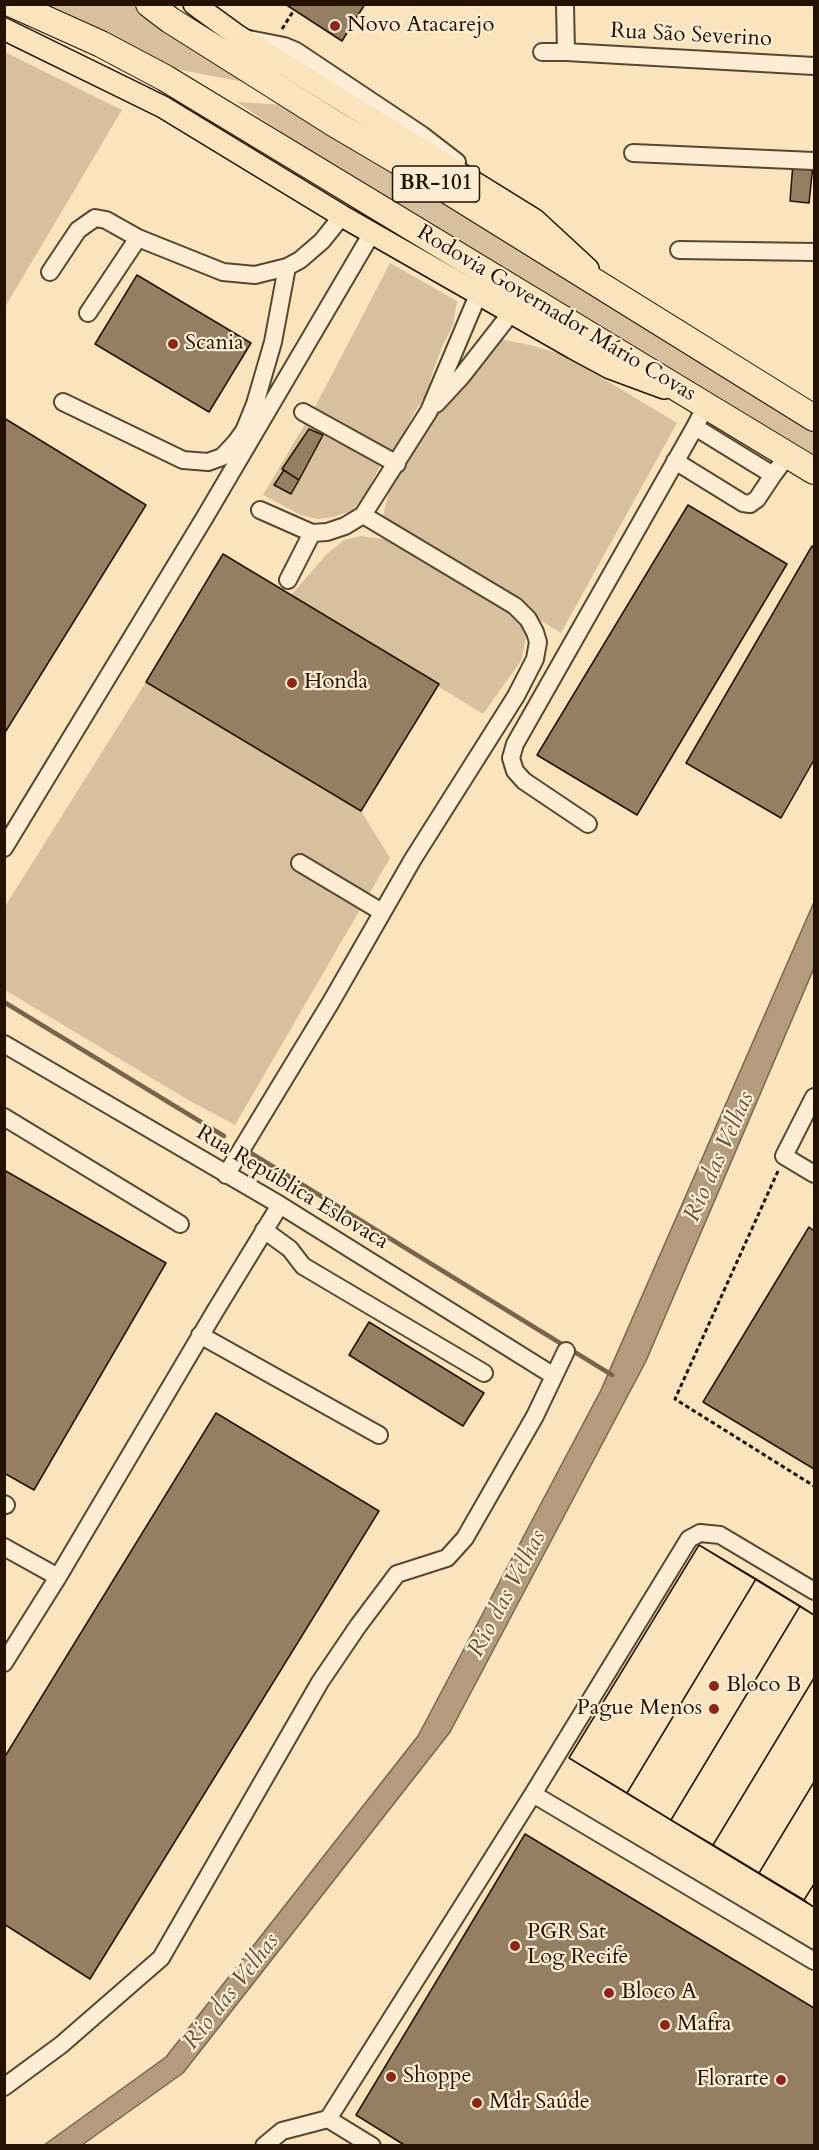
<!DOCTYPE html>
<meta charset="utf-8">
<style>
body{margin:0}
#map{position:relative;width:819px;height:2150px;overflow:hidden;background:#fae4bd;font-family:Cardo,serif}
canvas{display:block}
.frame{position:absolute;inset:0;border:6px solid #251100;pointer-events:none}
</style>
<div id="map">
<canvas width="819" height="2150"></canvas>
<div class="frame"></div>
</div>
<script>
const context = document.querySelector('canvas').getContext('2d');
context.lineJoin = 'round';
function fill(path, color) {
  context.fillStyle = color;
  context.fill(path, 'evenodd');
}
function poly(rows) {
  const path = new Path2D();
  for (const r of rows) {
    path.moveTo(r[0], r[1]);
    for (let i = 2; i < r.length; i += 2) path.lineTo(r[i], r[i + 1]);
  }
  return path;
}
function trace(path, color, width, dash) {
  context.strokeStyle = color;
  context.lineWidth = width;
  context.lineCap = dash ? 'butt' : 'round';
  context.setLineDash(dash || []);
  context.stroke(path);
}
function drawText(font, color, halo, rows, align = 'center') {
  context.font = font + ' Cardo,serif';
  context.lineWidth = 4.5;
  context.setLineDash([]);
  context.textBaseline = 'middle';
  context.strokeStyle = halo;
  context.fillStyle = color;
  for (const [text, x, y, turn = 0] of rows) {
    context.save();
    context.translate(x, y);
    context.rotate((+turn || 0) * Math.PI / 180);
    context.textAlign = isNaN(turn) ? turn : align;
    if (halo) context.strokeText(text, 0, 0);
    context.fillText(text, 0, 0);
    context.restore();
  }
}
fill(poly([
 [44,5,132,5,261,85,170,68],
 [5,52,122,110,5,307],
 [237,102,285,105,814,428,814,458,328,164],
 [390,263,457,301,453,325,442,347,432,374,427,393,414,413,395,451,386,453,314,409],
 [494,338,530,345,564,355,677,423,561,633,517,606,527,633,521,661,483,714,291,595,326,555,344,540,361,536,391,540,381,525,393,474,436,411],
 [308,419,380,466,364,498,351,511,333,517,317,519,301,515,263,495],
 [146,682,361,811,390,858,235,1125,190,1101,5,990,4,908]
]), '#d6c09d');
const water = poly([
 [814,902,814,968,646,1361,450,1732,183,2073,82,2145,44,2145,166,2057,418,1736,601,1390,814,902]
]);
fill(water, '#b29c7d');
trace(water, '#7a644b', 1.5);
trace(poly([
 [4,1002,224,1136],
 [246,1150,612,1375]
]), '#7a644b', 4.5);
const building = poly([
 [285,4,365,4,342,41,285,4],
 [793,163,813,165,809,203,790,201,793,163],
 [137,275,251,343,209,412,95,344,137,275],
 [4,418,146,505,4,734,4,418],
 [309,429,323,435,299,480,282,469,309,429],
 [284,470,299,480,291,494,274,485,284,470],
 [688,505,787,564,637,815,537,755,688,505],
 [812,546,814,548,814,760,781,818,686,763,812,546],
 [223,554,439,684,361,811,146,682,223,554],
 [4,1170,166,1263,34,1490,4,1473,4,1170],
 [809,1227,814,1231,814,1469,703,1402,809,1227],
 [369,1322,484,1393,463,1426,349,1355,369,1322],
 [216,1413,379,1511,90,1979,4,1924,4,1758,216,1413],
 [699,1545,814,1615,814,1907,569,1758,699,1545],
 [699,1545,756,1579,627,1793,569,1758,699,1545],
 [756,1579,800,1606,671,1820,627,1793,756,1579],
 [800,1606,814,1615,814,1678,713,1845,671,1820,800,1606],
 [814,1678,814,1782,759,1873,713,1845,814,1678],
 [814,1782,814,1884,804,1900,759,1873,814,1782],
 [525,1834,814,2008,814,2146,406,2146,356,2115,525,1834],
 [814,1884,814,1907,804,1900,814,1884]
]);
fill(building, '#947f62');
trace(building, '#251100', 1.5);
const minor = poly([
 [565,4,566,52],
 [249,39,284,46,296,51,422,135,457,162],
 [542,52,566,52,814,66],
 [633,153,814,161],
 [679,250,814,252],
 [50,272,78,230,95,218,106,220,138,238,223,272,255,275,287,267,300,260,322,241,342,216],
 [88,313,138,238],
 [63,402,183,460,208,462,222,457,236,442,244,431,255,404,273,342,287,267],
 [436,404,461,377,511,313],
 [303,412,397,464],
 [700,417,695,427,773,475,788,455],
 [675,461,743,503,750,504,757,499,773,475],
 [260,510,312,533],
 [288,580,312,533,327,532,345,526,363,515],
 [588,824,524,781,515,771,511,758,515,744,695,427],
 [4,848,205,517,372,233],
 [300,863,382,912],
 [4,1044,280,1205,554,1376],
 [814,1097,784,1156,814,1174],
 [4,1117,180,1224],
 [226,1175,331,1002,413,859,516,696,535,659,538,642,535,632,528,619,515,606,363,515,429,411,478,295],
 [264,1230,290,1249,303,1266,484,1373],
 [200,1335,379,1435],
 [4,1504,6,1505],
 [4,1547,58,1577,214,1313,280,1205],
 [4,1663,58,1577],
 [533,1794,814,1961],
 [4,2087,61,2045,161,1958,320,1682,358,1626,397,1574,447,1558,465,1538,535,1416,566,1351],
 [328,2119,372,2146],
 [264,2146,282,2131,328,2119,533,1794,689,1539,700,1533,720,1535,814,1591]
]);
const major = poly([
 [194,4,238,36,535,220,588,269],
 [4,29,163,107,342,216,573,348,610,368,664,388]
]);
const highway = poly([
 [12,4,101,44,165,78,814,471],
 [149,4,170,20,335,124,442,187,814,418]
]);
trace(minor, '#5a462f', 20);
trace(major, '#251100', 24);
trace(highway, '#251100', 28);
trace(poly([
 [282,29,294,10],
 [778,1171,675,1399,814,1486]
]), '#251100', 3, [4.5, 3]);
trace(minor, '#fcedd4', 16);
trace(major, '#fae4bd', 21);
trace(highway, '#fae4bd', 26);
for (const [x, y, r, color] of [
 [335,26,6,"#8f2418"],
 [173,344,6,"#8f2418"],
 [292,683,6,"#8f2418"],
 [714,1686,6,"#8f2418"],
 [714,1709,6,"#8f2418"],
 [515,1946,6,"#8f2418"],
 [609,1993,6,"#8f2418"],
 [665,2025,6,"#8f2418"],
 [391,2077,6,"#8f2418"],
 [781,2080,6,"#8f2418"],
 [477,2103,6,"#8f2418"]
]) {
  const dot = new Path2D();
  dot.arc(x, y, r, 0, 2 * Math.PI);
  context.fillStyle = color;
  context.fill(dot);
  trace(dot, '#fcedd4', 2);
}
for (const [x, y, w] of [
 [436,184,87]
]) {
  const box = new Path2D();
  box.roundRect(x - w / 2, y - 18, w, 36, 4.5);
  context.fillStyle = '#fcedd4';
  context.fill(box);
  trace(box, '#251100', 1.5);
}
drawText('bold 21px', '#251100', null, [
 ["BR-101",436,184]
]);
drawText('22px', '#251100', '#fcedd4', [
 ["Novo Atacarejo",347,26],
 ["Scania",185,344],
 ["Honda",304,683],
 ["Bloco B",726,1686],
 ["Pague Menos",702,1709,"right"],
 ["PGR Sat",527,1933],
 ["Log Recife",527,1958],
 ["Bloco A",621,1993],
 ["Mafra",677,2025],
 ["Shoppe",403,2077],
 ["Florarte",769,2080,"right"],
 ["Mdr Saúde",489,2103]
], 'left');
drawText('22px', '#251100', '#fcedd4', [
 ["Rua São Severino",691,36,3],
 ["Rodovia Governador Mário Covas",556,314,31],
 ["Rua República Eslovaca",292,1188,31]
]);
drawText('italic 24px', '#645038', '#fcedd4', [
 ["Rio das Velhas",720,1157,-66],
 ["Rio das Velhas",508,1594,-62],
 ["Rio das Velhas",232,1992,-52]
]);
</script>
